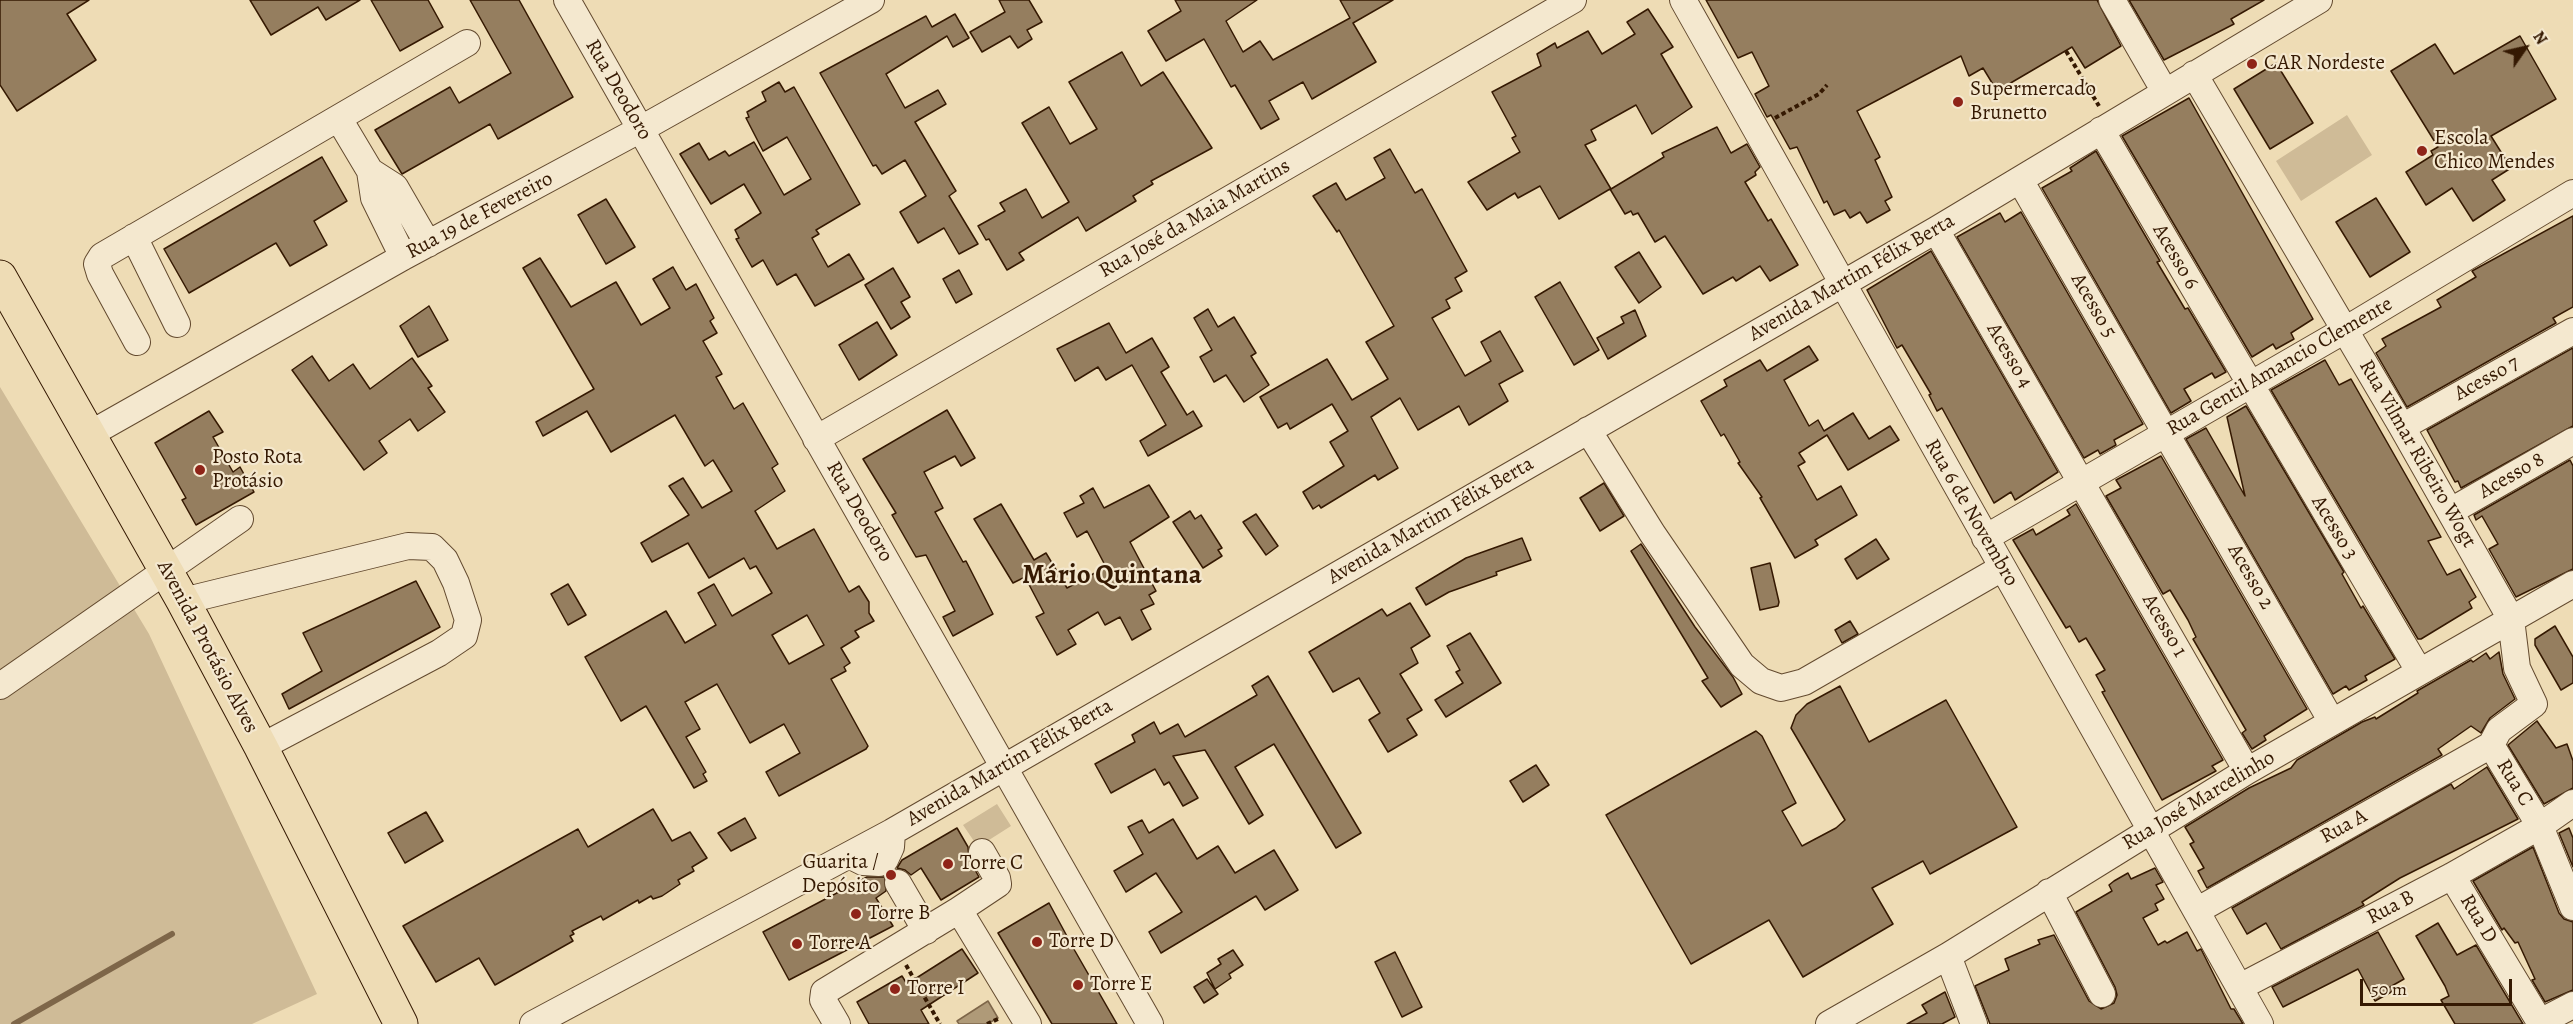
<!DOCTYPE html>
<meta charset="utf-8">
<style>
body{margin:0}
#map{position:relative;width:2573px;height:1024px;overflow:hidden;background:#eedcb5;font-family:Alegreya,serif}
canvas{display:block}
.north{position:absolute;left:2495px;top:18px;width:60px;height:60px;-webkit-text-stroke:4px #f4e8cf;paint-order:stroke;rotate:56deg;font-size:16px;font-weight:700;line-height:24px;text-align:center;color:#351902}
.north::after{content:'';display:block;margin:auto;width:21px;height:27px;background:#351902;clip-path:polygon(50% 0,100% 100%,50% 72%,0 100%)}
.scale{position:absolute;left:2360px;top:979px;width:152px;height:27px;box-sizing:border-box;border:3px solid #351902;border-top:0;padding-left:8px;font-size:18px;line-height:21px;white-space:nowrap;color:#351902;-webkit-text-stroke:4px #f4e8cf;paint-order:stroke}
</style>
<div id="map">
<canvas width="2573" height="1024"></canvas>
<div class="north">N</div>
<div class="scale">50 m</div>
</div>
<script>
const context = document.querySelector('canvas').getContext('2d');
context.lineJoin = 'round';
function fill(path, color) {
  context.fillStyle = color;
  context.fill(path, 'evenodd');
}
function poly(rows) {
  const path = new Path2D();
  for (const r of rows) {
    path.moveTo(r[0], r[1]);
    for (let i = 2; i < r.length; i += 2) path.lineTo(r[i], r[i + 1]);
  }
  return path;
}
function trace(path, color, width, dash) {
  context.strokeStyle = color;
  context.lineWidth = width;
  context.lineCap = dash ? 'butt' : 'round';
  context.setLineDash(dash || []);
  context.stroke(path);
}
function drawText(font, color, halo, rows, align = 'center') {
  context.font = font + ' Alegreya,serif';
  context.lineWidth = 4.5;
  context.setLineDash([]);
  context.textBaseline = 'middle';
  context.strokeStyle = halo;
  context.fillStyle = color;
  for (const [text, x, y, turn = 0] of rows) {
    context.save();
    context.translate(x, y);
    context.rotate((+turn || 0) * Math.PI / 180);
    context.textAlign = isNaN(turn) ? turn : align;
    if (halo) context.strokeText(text, 0, 0);
    context.fillText(text, 0, 0);
    context.restore();
  }
}
fill(poly([
 [2347,115,2372,155,2301,201,2276,161],
 [0,387,149,634,317,994,252,1024,0,1024],
 [997,804,1011,826,978,847,963,825]
]), '#cfbb97');
const water = poly([
 [988,1001,998,1018,987,1024,959,1024,957,1021,988,1001]
]);
fill(water, '#af9a78');
trace(water, '#7e6649', 1.5);
trace(poly([
 [14,1024,172,934]
]), '#7e6649', 6);
const building = poly([
 [0,0,89,0,67,14,96,60,17,111,0,85,0,0],
 [250,0,360,0,326,20,318,7,271,35,250,0],
 [371,0,428,0,443,27,400,51,371,0],
 [470,0,519,0,573,97,498,139,490,124,402,174,375,130,450,87,459,103,511,73,470,0],
 [999,0,1029,0,1042,22,1027,30,1032,39,1018,48,1010,36,982,52,970,32,1005,12,999,0],
 [1175,0,1257,0,1226,21,1243,52,1260,41,1273,60,1350,18,1340,0,1393,0,1353,23,1376,62,1312,99,1303,82,1269,101,1279,119,1261,129,1235,85,1231,87,1204,39,1166,61,1148,31,1181,11,1175,0],
 [1706,0,2097,0,2121,46,2085,68,2072,47,1997,91,1983,68,1969,76,1961,56,1857,111,1880,157,1875,160,1892,197,1885,201,1890,210,1867,223,1860,212,1850,218,1845,210,1834,215,1827,201,1824,203,1797,147,1790,149,1771,115,1767,117,1755,94,1769,86,1752,52,1738,58,1706,0],
 [2129,0,2264,0,2231,19,2234,24,2164,60,2129,0],
 [1648,9,1673,47,1661,54,1692,107,1652,134,1636,105,1591,130,1596,140,1585,145,1611,189,1664,157,1662,153,1717,127,1731,153,1747,144,1760,167,1755,172,1756,175,1745,182,1768,221,1771,219,1798,265,1770,281,1760,266,1736,281,1733,277,1703,294,1665,236,1655,242,1638,213,1633,215,1631,211,1625,214,1610,189,1559,219,1540,186,1518,198,1515,193,1487,210,1468,182,1520,152,1512,138,1516,136,1492,92,1541,66,1537,54,1555,43,1557,48,1588,31,1602,54,1635,34,1627,22,1648,9],
 [955,14,969,38,953,47,947,36,886,74,905,108,938,90,946,104,915,122,956,191,949,196,978,244,959,254,944,228,918,243,900,212,926,196,905,160,882,174,876,165,873,166,820,73,926,16,932,27,955,14],
 [2520,36,2556,99,2491,136,2511,168,2492,180,2505,200,2473,221,2452,188,2426,205,2406,172,2433,155,2431,151,2438,147,2391,71,2435,44,2454,74,2520,36],
 [1122,52,1141,86,1163,72,1212,148,1151,181,1153,184,1133,196,1136,201,1086,231,1078,217,1019,253,1024,260,1007,270,989,239,986,240,978,226,1005,211,1000,203,1026,189,1042,218,1069,202,1022,123,1049,107,1070,144,1097,129,1069,82,1122,52],
 [2276,63,2313,123,2270,149,2234,89,2276,63],
 [779,82,785,92,794,87,860,204,816,230,819,234,812,238,828,267,849,254,864,279,815,306,796,274,777,285,763,260,752,267,736,239,739,238,735,230,761,213,744,184,711,204,680,154,699,143,709,160,725,151,729,156,754,142,784,195,811,179,787,137,763,151,746,118,749,117,747,112,766,101,762,92,779,82],
 [2189,98,2313,319,2291,333,2294,339,2276,349,2273,344,2252,357,2122,136,2189,98],
 [1390,149,1415,193,1422,189,1467,271,1455,278,1462,291,1446,300,1450,308,1432,318,1465,376,1491,361,1481,342,1500,331,1523,371,1499,384,1508,401,1469,425,1459,406,1418,430,1400,398,1371,417,1398,468,1378,480,1375,475,1321,508,1319,505,1313,509,1303,492,1344,466,1330,442,1348,431,1332,404,1290,429,1287,423,1278,428,1260,397,1327,359,1352,400,1388,379,1366,342,1394,326,1339,230,1337,232,1313,196,1336,183,1346,200,1385,178,1374,158,1390,149],
 [2096,151,2160,261,2157,262,2185,309,2188,308,2226,372,2215,378,2212,373,2184,389,2191,401,2171,413,2042,188,2072,171,2070,168,2096,151],
 [322,157,347,201,314,221,327,245,290,266,276,243,189,293,164,249,322,157],
 [2376,198,2410,252,2370,277,2336,222,2376,198],
 [606,199,635,247,606,264,578,215,606,199],
 [2021,212,2143,424,2114,440,2116,445,2100,454,2098,450,2084,458,1957,237,2000,213,2005,222,2021,212],
 [2573,216,2573,307,2553,318,2556,323,2407,407,2376,353,2386,346,2382,339,2441,307,2437,300,2476,277,2472,271,2573,216],
 [1931,251,2058,472,2015,500,2011,492,1994,503,1942,408,1937,411,1929,395,1931,394,1902,345,1897,348,1867,290,1931,251],
 [1639,252,1661,287,1639,303,1615,267,1639,252],
 [540,258,571,307,616,282,641,325,670,308,653,279,673,267,686,290,696,284,714,318,710,321,717,333,703,341,722,374,716,377,734,409,743,403,778,464,772,468,785,491,755,511,777,549,814,529,849,592,859,586,869,602,869,613,874,621,855,631,859,637,841,648,850,663,844,667,846,671,831,679,868,746,866,749,779,796,766,772,800,753,784,724,750,743,717,684,685,702,700,729,686,737,706,772,703,774,707,781,694,788,646,706,621,721,585,657,666,611,685,643,716,625,698,593,714,584,732,616,772,593,756,566,750,569,744,558,709,578,688,543,652,562,641,543,689,515,669,486,683,478,702,508,732,491,713,460,705,466,675,415,611,452,587,411,543,436,536,422,594,389,523,268,540,258],
 [807,615,824,645,789,664,772,635,807,615],
 [893,268,910,297,901,302,910,317,891,329,865,285,893,268],
 [959,270,972,294,956,303,943,279,959,270],
 [1560,282,1599,350,1574,365,1535,297,1560,282],
 [429,306,448,340,418,357,400,326,429,306],
 [1208,309,1218,327,1234,317,1256,353,1251,356,1269,385,1244,402,1226,375,1214,382,1200,357,1212,350,1194,318,1208,309],
 [1635,310,1646,336,1608,359,1597,338,1624,323,1621,317,1635,310],
 [877,322,897,355,859,380,839,345,877,322],
 [1109,323,1126,353,1152,338,1169,367,1161,372,1187,415,1193,411,1202,426,1148,456,1140,441,1166,425,1132,365,1106,380,1098,367,1075,381,1057,349,1109,323],
 [1809,346,1818,360,1784,380,1809,426,1818,420,1824,431,1853,413,1869,439,1890,426,1899,440,1848,470,1827,435,1799,453,1805,462,1798,466,1817,500,1841,486,1857,515,1815,540,1818,545,1795,558,1760,498,1762,497,1738,463,1740,462,1724,434,1721,436,1701,401,1727,386,1724,380,1760,360,1767,371,1809,346],
 [2573,348,2573,426,2461,488,2458,481,2455,482,2427,430,2573,348],
 [312,356,329,381,353,364,370,389,412,358,432,386,428,388,445,412,418,431,410,419,379,441,387,453,364,470,292,370,312,356],
 [2325,360,2339,385,2351,379,2441,537,2428,541,2447,575,2460,569,2476,597,2469,602,2472,608,2421,639,2418,639,2271,390,2325,360],
 [2246,406,2344,572,2342,574,2361,608,2363,606,2395,659,2365,676,2367,680,2349,690,2346,686,2333,694,2186,439,2206,428,2245,496,2227,417,2246,406],
 [947,410,975,458,961,466,955,456,924,472,943,508,935,512,963,562,966,561,993,614,953,636,943,617,955,611,926,555,916,557,892,515,896,513,863,459,947,410],
 [209,411,223,432,213,437,233,472,240,467,254,492,196,525,182,500,186,498,155,443,209,411],
 [2161,456,2307,709,2264,736,2266,740,2252,749,2242,733,2246,730,2193,639,2196,637,2188,620,2170,590,2163,594,2106,496,2121,488,2116,480,2161,456],
 [2570,460,2573,466,2573,569,2516,597,2489,549,2498,544,2482,516,2476,520,2474,515,2570,460],
 [1604,483,1624,516,1600,531,1580,498,1604,483],
 [1149,485,1169,517,1130,542,1156,591,1149,595,1154,604,1141,610,1151,629,1132,640,1120,617,1105,625,1098,612,1068,630,1076,644,1057,655,1036,617,1044,613,1025,577,1013,583,974,519,1001,504,1034,560,1046,553,1067,588,1106,567,1087,531,1077,537,1064,513,1084,503,1080,496,1093,488,1104,508,1149,485],
 [2076,504,2223,760,2212,766,2216,771,2162,800,2102,692,2105,691,2096,675,2105,670,2086,638,2079,642,2070,626,2066,628,2013,540,2033,529,2036,535,2070,515,2067,510,2076,504],
 [1190,511,1195,519,1201,515,1222,548,1218,550,1222,556,1203,568,1173,522,1190,511],
 [1256,514,1278,546,1266,555,1243,522,1256,514],
 [1522,538,1531,560,1496,572,1497,575,1449,592,1426,605,1416,588,1466,558,1522,538],
 [1876,539,1889,559,1857,579,1845,559,1876,539],
 [1641,544,1695,627,1733,677,1742,694,1721,707,1702,681,1708,678,1631,551,1641,544],
 [1770,563,1779,602,1778,606,1760,610,1751,568,1770,563],
 [416,581,440,627,289,709,282,694,322,671,303,633,416,581],
 [568,584,586,615,568,625,551,594,568,584],
 [1410,603,1430,636,1411,648,1418,663,1400,674,1422,710,1407,719,1417,735,1388,752,1369,720,1380,713,1359,678,1333,692,1309,652,1382,609,1387,616,1410,603],
 [1850,621,1858,634,1842,643,1835,630,1850,621],
 [2555,626,2573,657,2573,683,2561,690,2535,645,2535,639,2555,626],
 [1470,633,1501,683,1446,717,1435,700,1463,683,1456,672,1460,670,1447,646,1470,633],
 [2499,652,2503,674,2515,699,2490,718,2481,733,2471,726,2438,749,2442,755,2207,888,2198,871,2204,868,2190,844,2194,842,2185,827,2249,788,2291,768,2297,760,2362,722,2375,717,2376,719,2418,693,2417,691,2471,660,2473,662,2486,653,2490,659,2499,652],
 [1268,676,1361,833,1336,848,1274,744,1235,767,1263,815,1249,824,1205,750,1173,756,1198,798,1183,806,1169,782,1164,785,1155,769,1111,793,1095,764,1135,742,1132,735,1154,722,1160,734,1178,724,1185,737,1257,695,1252,686,1268,676],
 [1840,686,1869,742,1946,700,2017,827,1930,874,1923,861,1872,888,1893,924,1803,977,1769,920,1691,964,1606,815,1756,731,1762,736,1796,803,1782,811,1802,846,1836,828,1845,820,1791,728,1796,715,1807,704,1840,686],
 [2537,721,2556,748,2567,744,2573,761,2573,788,2544,804,2508,745,2537,721],
 [1536,765,1549,785,1523,802,1510,781,1536,765],
 [2487,767,2518,819,2400,878,2362,902,2364,905,2281,949,2266,923,2247,934,2232,908,2451,784,2454,789,2487,767],
 [653,809,672,841,690,832,707,858,692,867,694,871,678,880,680,884,662,896,653,899,651,896,639,903,638,900,603,920,601,916,572,931,574,934,570,936,573,941,495,985,479,958,436,982,403,926,578,829,588,847,653,809],
 [426,812,443,841,405,863,388,833,426,812],
 [745,818,756,838,731,851,718,833,745,818],
 [1173,819,1197,859,1218,846,1235,873,1274,850,1298,890,1265,910,1256,896,1161,953,1149,932,1182,912,1156,873,1126,892,1114,871,1143,854,1128,827,1142,820,1149,833,1173,819],
 [957,828,968,847,969,859,979,877,941,900,921,868,911,875,905,870,897,868,902,860,957,828],
 [2569,828,2573,838,2573,867,2559,833,2569,828],
 [2533,847,2559,913,2564,919,2573,922,2573,990,2545,1002,2532,980,2535,979,2518,942,2515,943,2504,928,2502,930,2473,881,2533,847],
 [2155,868,2163,882,2156,885,2164,899,2155,904,2158,910,2143,918,2158,945,2165,941,2167,943,2187,932,2197,951,2201,949,2231,1009,2234,1009,2243,1024,1990,1024,1975,986,2009,970,2005,959,2040,944,2038,940,2054,935,2089,1001,2101,1009,2114,1003,2117,995,2115,987,2076,912,2112,891,2109,885,2114,881,2128,873,2131,879,2155,868],
 [867,877,885,877,886,891,876,898,893,926,789,980,763,932,867,877],
 [1049,903,1075,951,1117,1024,1052,1024,998,933,1049,903],
 [2438,923,2457,955,2476,945,2523,1024,2455,1024,2441,1000,2449,996,2445,986,2416,936,2438,923],
 [2378,932,2404,979,2390,987,2393,991,2375,1001,2358,969,2283,1007,2272,987,2378,932],
 [962,949,978,973,921,1010,929,1024,869,1024,857,1002,902,976,907,984,962,949],
 [1233,950,1243,965,1229,974,1231,978,1215,989,1207,973,1221,964,1218,959,1233,950],
 [1395,952,1422,1007,1402,1017,1375,962,1395,952],
 [1207,979,1218,994,1204,1003,1194,987,1207,979],
 [1945,992,1955,1017,1942,1024,1907,1024,1927,1013,1922,1005,1945,992]
]);
fill(building, '#957e5f');
trace(building, '#351902', 1.5);
const minor = poly([
 [567,0,1150,1024],
 [1683,0,2260,1024],
 [2112,0,2165,92],
 [2194,74,2402,427,2511,619,2517,668,2534,704,2499,730,2491,745],
 [339,119,370,171,374,198,403,257],
 [2101,130,2419,671],
 [370,171,395,187,428,244],
 [2020,180,2332,722],
 [1936,230,2247,771],
 [134,237,177,324],
 [137,342,100,274,97,264,102,256,467,43],
 [2402,427,2573,331],
 [1588,430,1652,533,1742,665,1761,681,1781,688,1804,682,2002,568],
 [90,434,403,257,641,129,871,0],
 [816,439,1573,0],
 [2451,511,2573,441],
 [1985,538,2345,330,2573,193],
 [183,601,408,546,432,547,445,560,456,583,468,620,464,636,439,653,261,747],
 [0,686,240,519],
 [2491,745,2540,826,2573,907],
 [849,855,863,862,879,863,885,860,891,847,892,832],
 [2452,876,2541,1024],
 [898,883,926,931],
 [2049,892,2102,994],
 [959,910,998,884,997,878,982,852],
 [2198,910,2491,745],
 [1948,956,1974,1024],
 [2240,987,2452,876,2540,826,2573,803],
 [2540,1022,2573,1005],
 [533,1024,892,832,1936,230,2319,0],
 [837,1024,823,1000,824,992,959,910,1028,1024],
 [1829,1024,1948,956,2247,771,2573,584]
]);
const major = poly([
 [0,277,183,601,261,747,401,1024]
]);
trace(minor, '#634a2f', 28);
trace(major, '#351902', 35);
trace(poly([
 [2066,51,2099,106],
 [1775,118,1819,94,1827,85],
 [906,965,940,1024],
 [987,1024,1000,1018]
]), '#351902', 4, [4.5, 3]);
trace(minor, '#f4e8cf', 26);
trace(major, '#eedcb5', 33);
for (const [x, y, r, color] of [
 [2252,64,6,"#8f2418"],
 [1958,102,6,"#8f2418"],
 [2422,151,6,"#8f2418"],
 [200,470,6,"#8f2418"],
 [948,864,6,"#8f2418"],
 [891,875,6,"#8f2418"],
 [856,914,6,"#8f2418"],
 [1037,942,6,"#8f2418"],
 [797,944,6,"#8f2418"],
 [1078,985,6,"#8f2418"],
 [895,989,6,"#8f2418"]
]) {
  const dot = new Path2D();
  dot.arc(x, y, r, 0, 2 * Math.PI);
  context.fillStyle = color;
  context.fill(dot);
  trace(dot, '#f4e8cf', 2);
}
drawText('21px', '#351902', '#f4e8cf', [
 ["CAR Nordeste",2264,64],
 ["Supermercado",1970,90],
 ["Brunetto",1970,114],
 ["Escola",2434,139],
 ["Chico Mendes",2434,163],
 ["Posto Rota",212,458],
 ["Protásio",212,482],
 ["Guarita /",879,863,"right"],
 ["Depósito",879,887,"right"],
 ["Torre C",960,864],
 ["Torre B",868,914],
 ["Torre D",1049,942],
 ["Torre A",809,944],
 ["Torre E",1090,985],
 ["Torre I",907,989]
], 'left');
drawText('21px', '#351902', '#f4e8cf', [
 ["Rua Deodoro",618,90,60],
 ["Rua 19 de Fevereiro",480,216,-28],
 ["Rua José da Maia Martins",1195,219,-30],
 ["Acesso 6",2175,257,60],
 ["Avenida Martim Félix Berta",1852,278,-30],
 ["Acesso 5",2093,306,60],
 ["Acesso 4",2009,356,60],
 ["Rua Gentil Amancio Clemente",2280,367,-30],
 ["Acesso 7",2487,379,-29],
 ["Rua Vilmar Ribeiro Wogt",2417,454,60],
 ["Acesso 8",2512,476,-30],
 ["Rua Deodoro",859,512,60],
 ["Rua 6 de Novembro",1971,513,60],
 ["Avenida Martim Félix Berta",1431,521,-30],
 ["Acesso 3",2334,528,59],
 ["Acesso 2",2250,577,60],
 ["Acesso 1",2164,626,60],
 ["Avenida Protásio Alves",207,647,62],
 ["Avenida Martim Félix Berta",1010,763,-30],
 ["Rua C",2514,783,59],
 ["Rua José Marcelinho",2199,801,-31],
 ["Rua A",2344,827,-29],
 ["Rua B",2391,908,-28],
 ["Rua D",2478,919,59]
]);
drawText('bold 27px', '#351902', '#f4e8cf', [
 ["Mário Quintana",1112,576]
]);
</script>
